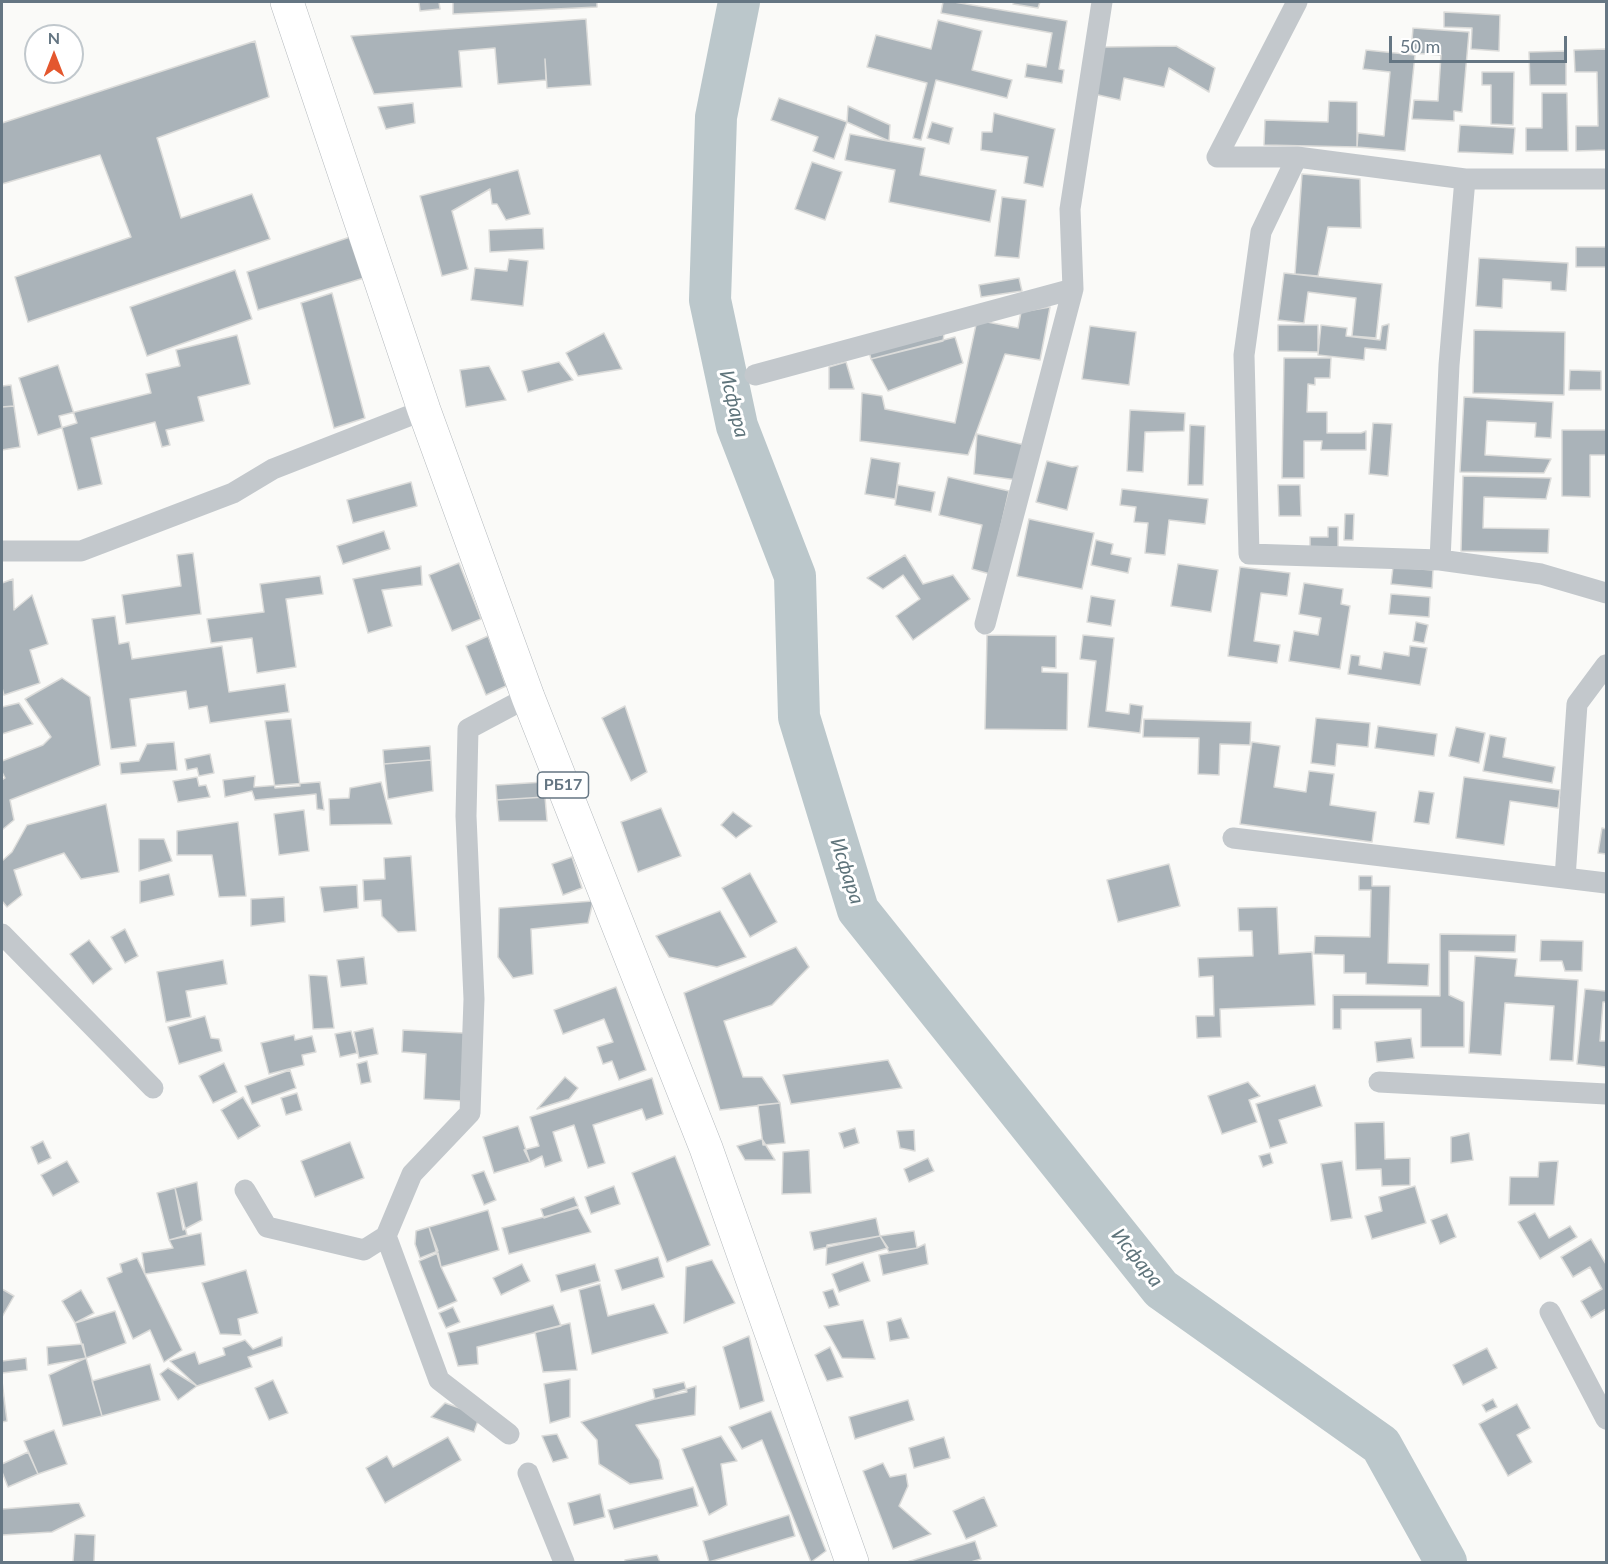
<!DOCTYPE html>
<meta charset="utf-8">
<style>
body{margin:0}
#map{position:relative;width:1608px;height:1564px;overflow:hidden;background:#fafaf8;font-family:Lato,sans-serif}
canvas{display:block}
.frame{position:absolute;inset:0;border:3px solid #657683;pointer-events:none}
.north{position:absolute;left:24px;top:24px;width:60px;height:60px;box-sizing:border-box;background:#fff;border:2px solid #c1c8cd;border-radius:50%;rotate:0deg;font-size:16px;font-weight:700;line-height:24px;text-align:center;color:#657683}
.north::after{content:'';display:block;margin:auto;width:21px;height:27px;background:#e4572e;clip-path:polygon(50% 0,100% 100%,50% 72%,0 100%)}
.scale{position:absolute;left:1389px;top:36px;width:178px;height:27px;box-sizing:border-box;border:3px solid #657683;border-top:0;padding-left:8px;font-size:18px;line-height:21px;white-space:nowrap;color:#657683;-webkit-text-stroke:4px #fff;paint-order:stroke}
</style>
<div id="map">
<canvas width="1608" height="1564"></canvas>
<div class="frame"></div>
<div class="north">N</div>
<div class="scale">50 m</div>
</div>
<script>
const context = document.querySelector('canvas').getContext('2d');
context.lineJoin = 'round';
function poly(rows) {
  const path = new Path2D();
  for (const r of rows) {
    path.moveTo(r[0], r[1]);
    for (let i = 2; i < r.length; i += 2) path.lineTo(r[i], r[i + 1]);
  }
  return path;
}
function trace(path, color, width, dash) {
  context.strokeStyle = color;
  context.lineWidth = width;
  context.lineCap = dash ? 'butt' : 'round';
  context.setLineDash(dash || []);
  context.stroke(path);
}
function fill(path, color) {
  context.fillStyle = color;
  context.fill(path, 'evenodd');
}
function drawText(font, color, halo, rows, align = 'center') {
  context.font = font + ' Lato,sans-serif';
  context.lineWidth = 6;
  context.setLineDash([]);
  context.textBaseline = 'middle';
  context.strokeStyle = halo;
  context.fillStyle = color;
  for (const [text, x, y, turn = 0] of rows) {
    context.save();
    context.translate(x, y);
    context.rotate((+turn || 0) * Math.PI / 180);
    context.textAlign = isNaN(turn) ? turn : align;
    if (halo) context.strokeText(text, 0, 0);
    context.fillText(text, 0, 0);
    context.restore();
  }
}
trace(poly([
 [739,2,716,117,710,300,737,426,795,576,799,717,858,910,1161,1289,1381,1445,1446,1562]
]), '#bbc7cb', 42);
const building = poly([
 [419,2,439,2,440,9,420,11,419,2],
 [453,2,597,2,597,7,453,14,453,2],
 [943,2,954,2,1067,21,1059,69,1064,70,1062,83,1025,77,1027,64,1046,67,1052,33,941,13,943,2],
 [1014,2,1040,2,1038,8,1013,4,1014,2],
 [1444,12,1500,15,1499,51,1471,49,1472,28,1444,27,1444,12],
 [586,19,591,85,547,88,545,59,546,80,498,84,495,48,459,51,462,87,374,94,351,36,586,19],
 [938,20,982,31,972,70,1012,80,1007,98,936,80,921,140,913,138,927,83,867,67,876,35,931,49,938,20],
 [1413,28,1469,32,1462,112,1454,111,1454,121,1412,119,1414,100,1438,101,1441,55,1411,53,1413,28],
 [255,41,269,97,157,138,181,218,252,194,270,239,28,322,15,277,131,237,100,155,2,184,2,123,255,41],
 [1176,46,1215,68,1209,92,1169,68,1164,87,1124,78,1120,100,1094,94,1104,47,1176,46],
 [1606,49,1606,150,1576,151,1576,126,1598,126,1597,72,1575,72,1574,50,1606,49],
 [1366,50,1415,55,1405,151,1357,147,1358,133,1384,136,1390,72,1363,69,1366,50],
 [1566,51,1566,85,1530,85,1529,52,1566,51],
 [1482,72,1514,72,1513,125,1491,124,1491,85,1482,85,1482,72],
 [1542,93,1567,93,1568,151,1526,151,1526,128,1542,128,1542,93],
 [779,98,847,122,834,159,813,151,818,137,771,120,779,98],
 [1329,101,1357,102,1357,147,1264,145,1265,120,1328,122,1329,101],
 [413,103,415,123,386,129,378,107,413,103],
 [848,106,890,125,889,141,847,122,848,106],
 [994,113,1055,129,1043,187,1024,183,1028,157,981,150,982,132,992,132,994,113],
 [932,122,953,128,949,144,927,138,932,122],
 [1460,125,1515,128,1513,154,1458,152,1460,125],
 [850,134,925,148,920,175,996,190,990,222,889,202,895,170,845,160,850,134],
 [812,162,842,172,825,220,795,209,812,162],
 [518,170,530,214,506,220,497,204,492,204,490,189,452,211,468,269,442,276,420,196,518,170],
 [1302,174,1360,179,1361,228,1328,227,1318,276,1295,274,1302,174],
 [1002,197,1026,200,1019,258,995,256,1002,197],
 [543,228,544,249,490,252,489,230,543,228],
 [353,236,364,278,258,310,247,272,353,236],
 [1576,247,1606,247,1606,267,1576,267,1576,247],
 [1479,258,1568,263,1566,291,1551,290,1551,282,1503,279,1502,308,1476,306,1479,258],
 [509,259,528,261,523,306,471,300,475,268,507,271,509,259],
 [235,270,252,319,147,356,130,307,235,270],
 [1284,273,1382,284,1376,338,1352,336,1356,298,1308,292,1304,323,1278,320,1284,273],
 [1019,278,1022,291,981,297,979,285,1019,278],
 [332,293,365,418,334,428,301,303,332,293],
 [1050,307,1040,360,1005,354,968,455,860,441,862,393,882,396,885,409,955,423,977,320,1018,328,1021,312,1050,307],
 [1389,324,1386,350,1365,348,1364,360,1318,355,1321,325,1347,328,1346,336,1380,340,1382,326,1389,324],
 [1278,325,1318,325,1318,352,1278,351,1278,325],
 [1090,326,1136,332,1129,385,1082,379,1090,326],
 [1474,330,1565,332,1564,395,1473,393,1474,330],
 [604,333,622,369,578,376,566,353,604,333],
 [944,334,943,341,871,359,869,352,944,334],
 [237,335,250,384,198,397,204,421,166,430,170,445,162,447,155,422,91,438,102,484,78,490,59,416,151,393,146,374,180,366,176,350,237,335],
 [955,337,963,363,888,391,871,359,955,337],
 [1284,358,1331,358,1330,378,1315,378,1315,385,1308,384,1307,412,1327,412,1327,433,1361,433,1366,431,1366,450,1321,450,1322,441,1304,441,1304,478,1282,478,1284,358],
 [559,362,573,380,528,392,522,371,559,362],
 [846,362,854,389,829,389,829,367,846,362],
 [58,365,77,423,38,435,19,378,58,365],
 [489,366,506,400,466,407,460,370,489,366],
 [1570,370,1601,371,1601,390,1569,390,1570,370],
 [11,385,14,406,2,407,2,386,11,385],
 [1464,397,1553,402,1551,438,1535,437,1536,423,1487,421,1485,455,1551,459,1544,473,1460,472,1464,397],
 [14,406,20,447,2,450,2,407,14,406],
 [1130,410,1185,413,1184,431,1145,432,1143,472,1127,471,1130,410],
 [1373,423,1392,424,1388,476,1369,474,1373,423],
 [1190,425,1205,426,1203,485,1188,485,1190,425],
 [1562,430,1606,430,1606,455,1590,455,1590,497,1562,496,1562,430],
 [977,434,1025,445,1017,480,974,474,977,434],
 [871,458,900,463,895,499,865,494,871,458],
 [1047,461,1072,467,1078,466,1067,510,1036,502,1047,461],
 [1463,476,1551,478,1546,499,1484,497,1483,528,1549,529,1548,553,1461,551,1463,476],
 [948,477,1009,491,990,574,972,569,982,525,939,515,948,477],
 [411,482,417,506,353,523,347,500,411,482],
 [898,485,935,492,931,512,895,505,898,485],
 [1278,485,1300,485,1301,516,1279,516,1278,485],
 [1122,489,1208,499,1205,524,1169,520,1165,555,1145,553,1148,523,1134,522,1136,507,1120,505,1122,489],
 [1345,514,1354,514,1353,540,1344,540,1345,514],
 [1029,519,1094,533,1082,589,1017,576,1029,519],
 [1328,527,1338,527,1338,547,1310,548,1310,537,1328,537,1328,527],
 [384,531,390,549,343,564,337,546,384,531],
 [1096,540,1113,544,1111,554,1131,558,1128,573,1091,565,1096,540],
 [193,553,201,614,126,624,122,595,181,586,177,555,193,553],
 [905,555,923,584,953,575,970,599,913,640,896,616,920,599,903,575,883,589,867,578,905,555],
 [459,563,481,619,452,631,429,575,459,563],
 [1178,564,1218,570,1211,612,1171,606,1178,564],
 [421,566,422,585,382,590,392,626,368,633,353,579,421,566],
 [1240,567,1290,573,1287,596,1261,593,1254,641,1280,645,1277,663,1228,656,1240,567],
 [1393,567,1433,570,1432,588,1391,584,1393,567],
 [320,576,323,594,286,599,296,667,257,673,252,638,211,643,207,619,264,612,260,584,320,576],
 [13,579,14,610,32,595,48,644,30,650,40,683,4,695,2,688,2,583,13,579],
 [1304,583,1343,589,1341,604,1350,606,1340,669,1289,661,1294,631,1318,635,1321,618,1299,614,1304,583],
 [1391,594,1430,597,1429,617,1389,614,1391,594],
 [1091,596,1115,600,1111,626,1087,622,1091,596],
 [115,616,119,644,129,642,132,659,222,646,229,692,285,684,289,712,210,723,207,706,189,709,186,691,130,699,136,746,111,749,92,619,115,616],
 [1416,622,1428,625,1424,643,1413,641,1416,622],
 [987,635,1056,636,1056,668,1042,667,1042,672,1068,673,1067,730,985,729,987,635],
 [1083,635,1114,638,1106,711,1129,714,1130,704,1143,706,1140,733,1088,727,1096,661,1080,659,1083,635],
 [488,636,506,686,486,695,466,646,488,636],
 [1410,646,1427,648,1420,685,1348,674,1351,655,1360,656,1359,665,1381,669,1384,652,1409,656,1410,646],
 [62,678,90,697,100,765,10,800,14,820,2,830,2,780,5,778,2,772,2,761,43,745,51,737,25,699,62,678],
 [19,703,33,724,2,734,2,707,19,703],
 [625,706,647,772,631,781,602,718,625,706],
 [1316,718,1370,723,1368,747,1337,744,1335,766,1311,763,1316,718],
 [291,719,300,786,275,788,265,721,291,719],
 [1144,719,1251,722,1250,745,1220,744,1219,775,1198,774,1199,738,1143,737,1144,719],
 [1378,726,1437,734,1434,756,1375,748,1378,726],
 [1456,727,1485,733,1479,763,1449,756,1456,727],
 [1490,735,1506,738,1503,757,1555,767,1552,783,1483,771,1490,735],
 [174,742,177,770,121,774,120,763,139,761,147,744,174,742],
 [1252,742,1280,746,1274,787,1306,792,1309,771,1334,774,1330,805,1376,812,1372,842,1240,824,1252,742],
 [430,746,431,760,384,764,383,750,430,746],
 [210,754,214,773,199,776,197,768,187,770,185,759,210,754],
 [431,760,433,791,388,799,384,764,431,760],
 [255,776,254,787,320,782,324,810,317,809,316,794,255,800,252,791,225,797,223,780,255,776],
 [197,777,199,786,206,785,210,797,178,802,173,781,197,777],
 [1464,777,1560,790,1558,808,1510,801,1504,845,1456,838,1464,777],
 [381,782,392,824,330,825,329,799,349,798,350,788,381,782],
 [544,782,545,797,497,800,496,785,544,782],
 [1419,791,1434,793,1429,824,1414,822,1419,791],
 [545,797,547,821,499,821,497,800,545,797],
 [106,804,119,872,81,879,64,853,14,870,22,895,7,907,2,901,2,861,12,852,27,825,106,804],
 [661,808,681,856,638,872,621,822,661,808],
 [304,810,309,851,279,855,274,814,304,810],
 [733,812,752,826,736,838,721,825,733,812],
 [238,822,246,896,219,897,212,855,177,855,177,831,238,822],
 [1602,828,1606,829,1606,854,1598,853,1602,828],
 [139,839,164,839,172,861,139,871,139,839],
 [411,856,416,931,398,932,382,916,381,900,364,901,363,880,385,879,384,858,411,856],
 [572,857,582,888,563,895,552,864,572,857],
 [1169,864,1180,906,1118,922,1107,880,1169,864],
 [750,873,777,922,750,937,722,888,750,873],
 [169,874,174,895,140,903,140,881,169,874],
 [1359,876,1372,876,1372,886,1390,886,1388,963,1429,964,1428,986,1366,984,1366,973,1344,973,1344,955,1314,954,1315,936,1370,937,1371,890,1359,890,1359,876],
 [357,885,358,908,324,912,320,887,357,885],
 [284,897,285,922,251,926,251,899,284,897],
 [593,901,588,923,531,929,533,974,513,978,498,957,499,908,593,901],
 [1277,907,1279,954,1312,952,1315,1005,1220,1009,1221,1037,1197,1038,1196,1016,1214,1016,1213,976,1199,977,1198,958,1253,956,1252,931,1239,931,1238,908,1277,907],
 [720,911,746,957,717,967,669,957,656,936,720,911],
 [125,929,138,956,125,963,111,937,125,929],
 [1440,934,1516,935,1515,952,1449,951,1449,995,1464,1002,1464,1047,1421,1047,1421,1009,1341,1009,1341,1029,1333,1029,1333,995,1440,996,1440,934],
 [89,940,112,969,93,984,70,954,89,940],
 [1541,940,1583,941,1582,971,1565,971,1562,961,1540,961,1541,940],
 [796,947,809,967,772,1005,724,1021,743,1077,762,1077,780,1103,720,1110,684,993,796,947],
 [1475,956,1517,959,1515,976,1578,980,1573,1061,1550,1060,1554,1006,1505,1003,1501,1055,1469,1053,1475,956],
 [364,957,367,984,341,987,337,960,364,957],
 [223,960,227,984,186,991,191,1017,166,1022,157,972,223,960],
 [309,975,327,976,334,1028,313,1029,309,975],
 [616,987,646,1070,619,1080,612,1061,603,1064,597,1047,613,1042,604,1019,563,1034,554,1010,616,987],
 [1585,989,1606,991,1606,1002,1603,1002,1600,1041,1606,1041,1606,1067,1577,1064,1585,989],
 [205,1016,211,1038,219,1039,222,1051,179,1064,168,1027,205,1016],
 [373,1028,378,1054,359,1058,354,1032,373,1028],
 [403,1030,464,1033,461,1101,424,1099,426,1054,402,1052,403,1030],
 [351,1031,357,1053,340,1057,335,1034,351,1031],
 [294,1035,295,1040,312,1036,316,1052,302,1055,304,1065,269,1074,261,1043,294,1035],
 [1411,1038,1414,1058,1377,1062,1375,1042,1411,1038],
 [888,1060,902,1088,791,1104,783,1075,888,1060],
 [367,1061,371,1082,361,1084,357,1064,367,1061],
 [224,1063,237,1092,213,1103,199,1076,224,1063],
 [290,1070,296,1088,252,1104,245,1086,290,1070],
 [565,1077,578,1088,569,1099,537,1109,565,1077],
 [652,1078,663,1114,646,1120,642,1109,593,1125,605,1163,588,1168,574,1125,553,1132,562,1161,545,1167,542,1156,530,1162,524,1150,539,1146,530,1117,652,1078],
 [1248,1082,1260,1096,1249,1100,1257,1122,1222,1134,1208,1096,1248,1082],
 [1315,1085,1322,1106,1279,1120,1287,1143,1270,1148,1256,1104,1315,1085],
 [297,1093,302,1110,286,1115,281,1098,297,1093],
 [243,1097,260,1126,238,1139,221,1110,243,1097],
 [780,1103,785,1143,763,1145,758,1105,780,1103],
 [1384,1122,1385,1159,1410,1158,1410,1185,1382,1186,1381,1169,1356,1170,1355,1123,1384,1122],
 [518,1126,530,1162,494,1173,483,1137,518,1126],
 [855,1128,859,1143,844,1148,839,1133,855,1128],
 [914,1130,915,1151,900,1148,897,1131,914,1130],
 [1469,1133,1473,1160,1451,1163,1451,1137,1469,1133],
 [762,1139,775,1160,745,1160,737,1146,762,1139],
 [43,1141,51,1158,38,1164,31,1147,43,1141],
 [350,1142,364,1178,315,1197,301,1161,350,1142],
 [809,1150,811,1193,782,1194,783,1152,809,1150],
 [1270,1153,1273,1163,1263,1167,1259,1156,1270,1153],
 [675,1156,710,1245,667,1262,632,1173,675,1156],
 [928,1158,934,1171,909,1182,904,1169,928,1158],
 [67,1161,79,1182,53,1196,41,1175,67,1161],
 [1342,1161,1352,1218,1331,1221,1321,1164,1342,1161],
 [1558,1161,1554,1205,1509,1205,1510,1177,1538,1177,1539,1162,1558,1161],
 [484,1171,496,1200,484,1205,472,1175,484,1171],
 [197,1182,202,1220,183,1230,175,1188,197,1182],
 [614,1186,620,1204,591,1214,585,1197,614,1186],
 [1415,1186,1426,1223,1372,1239,1365,1216,1382,1211,1379,1197,1415,1186],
 [175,1188,187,1235,169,1240,157,1193,175,1188],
 [574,1197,578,1206,544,1218,541,1209,574,1197],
 [578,1208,591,1232,509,1254,502,1228,578,1208],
 [488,1210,499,1250,441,1267,429,1227,488,1210],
 [1535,1213,1549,1238,1570,1226,1577,1237,1540,1259,1518,1222,1535,1213],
 [1447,1214,1456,1237,1440,1244,1431,1220,1447,1214],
 [876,1218,880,1236,814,1250,810,1232,876,1218],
 [429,1227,438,1251,420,1258,415,1244,416,1231,429,1227],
 [914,1231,917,1248,889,1252,880,1236,914,1231],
 [201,1233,205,1265,145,1274,142,1253,173,1248,169,1240,201,1233],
 [880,1236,888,1248,826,1265,827,1245,880,1236],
 [1591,1239,1606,1264,1606,1309,1591,1318,1581,1301,1602,1289,1590,1267,1573,1277,1561,1257,1591,1239],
 [925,1244,928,1264,883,1275,879,1255,917,1248,925,1244],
 [438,1253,441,1267,457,1301,438,1309,419,1261,438,1253],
 [658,1257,664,1277,622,1290,615,1270,658,1257],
 [137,1258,182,1350,164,1362,150,1330,133,1339,107,1278,122,1272,120,1264,137,1258],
 [712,1260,735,1303,684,1323,686,1267,712,1260],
 [863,1262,870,1281,839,1292,832,1274,863,1262],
 [522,1264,530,1281,501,1295,493,1278,522,1264],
 [595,1264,600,1281,561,1292,556,1275,595,1264],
 [246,1270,258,1313,238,1319,241,1335,220,1334,202,1283,246,1270],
 [600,1284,608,1316,654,1304,668,1333,592,1354,579,1290,600,1284],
 [2,1289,14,1296,2,1317,2,1289],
 [833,1289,839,1305,829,1308,823,1292,833,1289],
 [81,1290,94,1313,75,1323,62,1301,81,1290],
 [553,1305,561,1326,477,1347,478,1364,458,1366,448,1333,553,1305],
 [453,1307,460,1322,446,1328,439,1313,453,1307],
 [115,1311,126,1343,86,1358,75,1323,115,1311],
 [901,1318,909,1338,890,1341,887,1322,901,1318],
 [863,1320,875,1359,842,1358,824,1326,863,1320],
 [570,1323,577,1370,543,1372,535,1332,570,1323],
 [749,1336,764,1401,740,1409,723,1347,749,1336],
 [282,1337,282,1346,248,1357,252,1367,197,1386,170,1361,195,1352,199,1364,225,1355,223,1348,245,1340,253,1349,282,1337],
 [83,1344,86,1358,48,1365,47,1347,83,1344],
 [830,1347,843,1377,827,1381,815,1355,830,1347],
 [1487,1348,1497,1368,1463,1385,1453,1365,1487,1348],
 [26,1358,27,1370,2,1373,2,1361,26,1358],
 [86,1358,102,1416,63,1426,49,1375,86,1358],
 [150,1364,160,1400,102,1416,92,1381,150,1364],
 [168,1368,197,1386,178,1400,160,1374,168,1368],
 [570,1379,570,1417,550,1423,544,1384,570,1379],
 [273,1380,288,1413,269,1420,255,1388,273,1380],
 [2,1381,7,1421,2,1422,2,1381],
 [684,1382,687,1392,655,1399,653,1389,684,1382],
 [696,1386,695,1415,636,1425,659,1460,663,1479,630,1484,599,1464,597,1440,581,1422,696,1386],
 [1493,1399,1497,1407,1486,1412,1482,1405,1493,1399],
 [908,1400,914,1420,855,1439,849,1417,908,1400],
 [445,1403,480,1415,474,1432,431,1417,445,1403],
 [1517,1404,1530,1428,1517,1435,1532,1462,1508,1476,1479,1424,1517,1404],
 [771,1411,826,1551,811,1562,762,1440,742,1449,729,1427,771,1411],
 [54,1430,67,1464,38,1474,24,1441,54,1430],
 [557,1434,568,1458,553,1462,542,1436,557,1434],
 [721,1436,737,1461,721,1464,727,1505,709,1515,682,1449,721,1436],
 [448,1437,461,1460,385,1503,366,1468,387,1456,393,1467,448,1437],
 [944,1437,950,1458,914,1468,909,1448,944,1437],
 [28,1452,38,1474,8,1487,2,1472,2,1464,28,1452],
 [883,1463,890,1477,906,1474,908,1486,899,1506,931,1534,893,1549,863,1471,883,1463],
 [693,1487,698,1506,614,1529,608,1510,693,1487],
 [600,1494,605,1517,574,1525,568,1503,600,1494],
 [984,1497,997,1526,966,1539,953,1511,984,1497],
 [79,1503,85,1516,52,1532,2,1535,2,1509,79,1503],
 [789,1515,795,1536,709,1562,703,1541,789,1515],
 [75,1534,95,1535,94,1562,73,1562,75,1534],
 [975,1541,981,1559,971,1562,907,1562,975,1541],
 [657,1555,660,1562,625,1562,625,1560,657,1555]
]);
fill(building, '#aab3b9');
trace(building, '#dcdcda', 1.5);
const primary = poly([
 [287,2,424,410,528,697,706,1148,852,1562]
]);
trace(primary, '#b5babe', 34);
trace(poly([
 [1297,2,1217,157,1297,157,1465,179,1606,179],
 [1297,157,1261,232,1244,355,1249,554,1440,560,1541,574,1606,593],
 [755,375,1073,289],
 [2,551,81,551,233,493,273,469,424,410],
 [1440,560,1449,365,1465,179],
 [985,624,1073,289,1070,209,1102,2],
 [1233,838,1606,883],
 [1565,878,1577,704,1606,665],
 [2,934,153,1088],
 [1379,1082,1606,1094],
 [245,1190,267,1227,364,1250,386,1236],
 [1550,1312,1606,1419],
 [509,1434,439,1380,386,1236,412,1174,470,1113,474,999,466,816,468,729,528,697],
 [528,1473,564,1562]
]), '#c3c8cc', 21);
trace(primary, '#fff', 33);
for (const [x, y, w] of [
 [563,785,51]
]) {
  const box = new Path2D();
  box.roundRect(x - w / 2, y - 13, w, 26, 4.5);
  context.fillStyle = '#fff';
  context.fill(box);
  trace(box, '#657683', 1.5);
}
drawText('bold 16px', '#657683', null, [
 ["РБ17",563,785]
]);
drawText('italic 20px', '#60757c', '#fff', [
 ["Исфара",734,404,76],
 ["Исфара",847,871,72],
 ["Исфара",1137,1258,51]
]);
</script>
